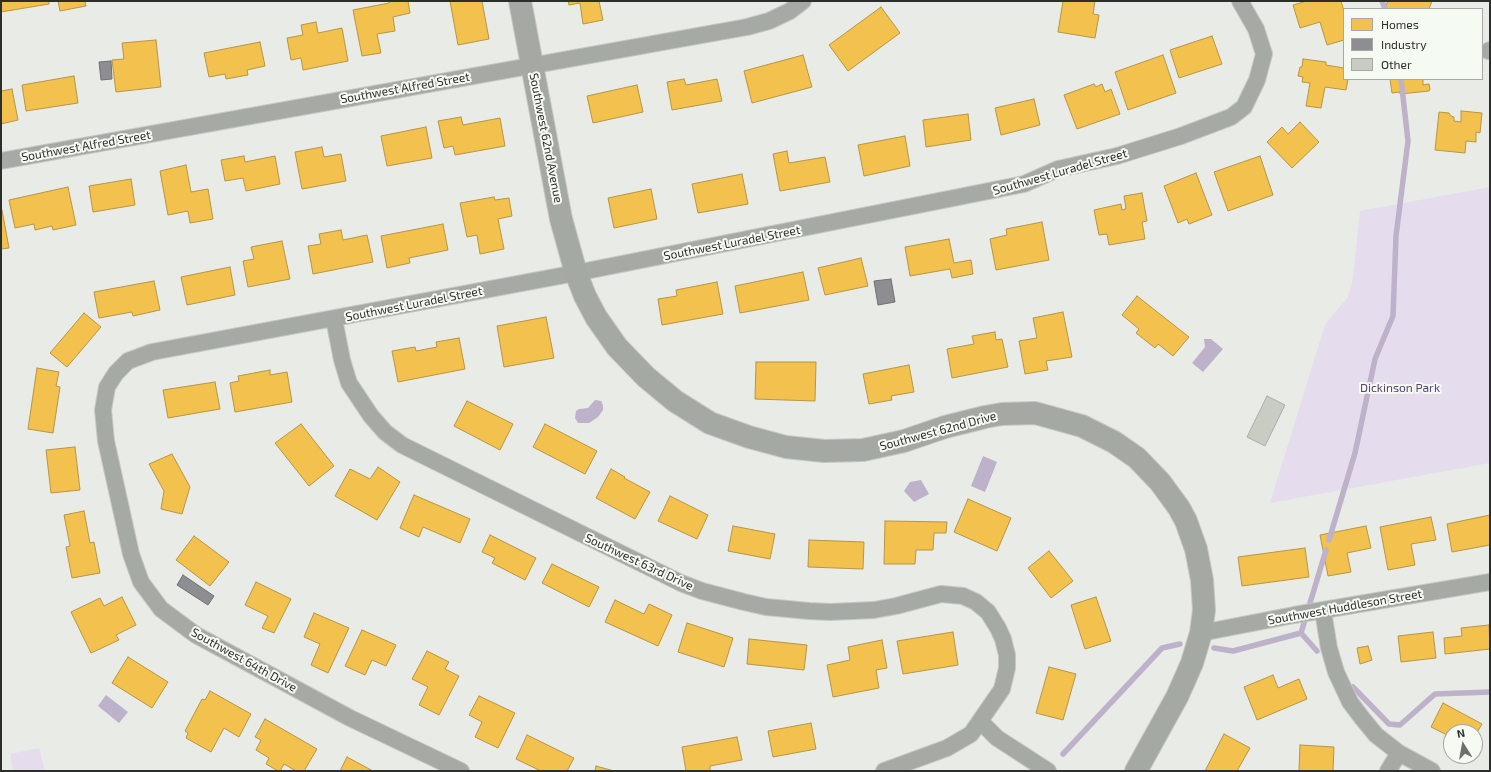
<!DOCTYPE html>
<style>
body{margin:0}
#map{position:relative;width:1491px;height:772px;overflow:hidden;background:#e8ebe6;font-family:"Exo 2",sans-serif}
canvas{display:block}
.frame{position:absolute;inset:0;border:2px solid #2c2e2c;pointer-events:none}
.legend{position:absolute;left:1343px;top:8px;width:140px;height:72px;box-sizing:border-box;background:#f5faf2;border:1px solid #a5a8a3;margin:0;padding:5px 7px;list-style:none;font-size:12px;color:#2c2e2c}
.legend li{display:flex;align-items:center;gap:8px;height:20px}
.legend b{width:20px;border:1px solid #a5a8a3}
.north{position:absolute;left:1443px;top:724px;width:40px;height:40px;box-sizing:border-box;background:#f5faf2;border:1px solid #a5a8a3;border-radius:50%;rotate:349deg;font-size:11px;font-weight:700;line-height:16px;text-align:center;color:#2c2e2c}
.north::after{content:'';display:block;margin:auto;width:14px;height:18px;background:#6e706d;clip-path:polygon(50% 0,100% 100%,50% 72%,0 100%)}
</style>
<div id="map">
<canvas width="1491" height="772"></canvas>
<div class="frame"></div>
<ul class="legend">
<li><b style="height:11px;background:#f2c14e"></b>Homes</li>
<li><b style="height:11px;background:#8d8d92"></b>Industry</li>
<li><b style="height:11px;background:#c7cdc3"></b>Other</li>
</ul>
<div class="north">N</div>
</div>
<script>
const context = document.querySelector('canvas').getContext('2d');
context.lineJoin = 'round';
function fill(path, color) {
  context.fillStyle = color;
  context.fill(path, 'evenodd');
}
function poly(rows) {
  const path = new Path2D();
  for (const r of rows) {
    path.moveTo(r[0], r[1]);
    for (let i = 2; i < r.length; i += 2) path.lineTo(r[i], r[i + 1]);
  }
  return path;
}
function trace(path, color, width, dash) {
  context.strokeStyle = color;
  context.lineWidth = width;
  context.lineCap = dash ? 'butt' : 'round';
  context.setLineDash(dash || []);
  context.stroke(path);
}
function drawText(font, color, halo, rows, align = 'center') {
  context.font = font + ' "Exo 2",sans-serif';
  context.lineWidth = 4;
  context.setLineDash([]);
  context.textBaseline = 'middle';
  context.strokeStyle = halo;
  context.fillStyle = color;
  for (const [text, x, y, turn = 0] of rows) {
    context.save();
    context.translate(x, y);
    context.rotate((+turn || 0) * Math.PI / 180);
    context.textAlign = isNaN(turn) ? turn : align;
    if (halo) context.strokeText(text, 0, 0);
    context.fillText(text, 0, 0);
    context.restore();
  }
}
fill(poly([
 [1490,187,1490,463,1270,503,1323,331,1326,323,1348,297,1353,278,1360,211],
 [39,748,45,771,13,771,10,754]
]), '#e5dded');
fill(poly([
 [1204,339,1211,339,1223,349,1203,372,1192,363,1205,347],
 [595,400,601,401,603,405,603,410,598,417,589,423,578,423,575,418,576,411,579,409,588,408],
 [983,456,997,462,985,492,971,486],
 [921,480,929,494,914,502,904,491,910,482],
 [106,695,128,712,119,723,98,706]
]), '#beb1ca');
const homes = poly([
 [1,1,49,1,49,4,1,12,1,1],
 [58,1,85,1,86,6,60,11,58,1],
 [389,1,408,1,410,13,393,17,395,31,377,34,381,53,362,56,353,10,389,3,389,1],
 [450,1,482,1,489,39,458,45,450,1],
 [568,1,599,1,603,20,583,24,580,3,569,5,568,1],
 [1063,1,1095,1,1093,14,1099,15,1095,38,1058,32,1063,1],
 [1307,1,1341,1,1344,11,1344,40,1327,45,1320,22,1300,28,1293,5,1307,1],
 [1388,1,1432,1,1429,9,1384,9,1388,1],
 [881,7,900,33,848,71,829,45,881,7],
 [316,22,318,33,342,28,348,61,303,70,301,58,291,60,287,38,303,35,301,25,316,22],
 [1212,36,1222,64,1179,78,1170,50,1212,36],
 [156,40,161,87,116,92,112,60,124,59,122,43,156,40],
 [260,42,265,66,247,70,248,75,226,79,225,74,209,77,204,53,260,42],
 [803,55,812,87,752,103,744,71,803,55],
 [1163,55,1176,93,1128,110,1115,72,1163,55],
 [1303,59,1326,62,1326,65,1344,68,1344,79,1348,79,1346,90,1325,87,1321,108,1306,106,1310,83,1302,82,1303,77,1298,76,1300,67,1302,67,1303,59],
 [74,76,78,103,26,111,22,85,74,76],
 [684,79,686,85,717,79,722,101,672,110,667,82,684,79],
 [1390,79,1423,79,1423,85,1429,84,1430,89,1429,91,1400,94,1400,92,1392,93,1390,79],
 [1094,84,1096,87,1102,84,1105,92,1111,89,1120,114,1077,129,1064,95,1094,84],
 [637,85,643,112,593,123,587,96,637,85],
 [12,89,18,120,1,124,1,91,12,89],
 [1034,99,1040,125,1001,135,995,108,1034,99],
 [1461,111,1482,113,1480,133,1476,132,1476,142,1466,141,1465,153,1435,150,1439,112,1449,113,1451,116,1454,117,1454,121,1461,122,1461,111],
 [968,114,971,140,926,147,923,120,968,114],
 [461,117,463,125,500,118,505,146,455,155,453,146,444,148,438,121,461,117],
 [1300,122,1319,142,1292,168,1267,142,1282,127,1288,134,1300,122],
 [426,127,432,158,387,166,381,136,426,127],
 [905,136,910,166,864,176,858,145,905,136],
 [322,147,324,157,341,154,346,181,302,189,295,152,322,147],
 [787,151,789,163,825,157,830,182,780,191,773,154,787,151],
 [244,156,245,162,275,156,280,184,246,191,243,178,225,181,221,160,244,156],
 [1260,156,1273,195,1228,211,1214,172,1260,156],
 [186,165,191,192,208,189,213,219,190,223,188,211,168,215,160,171,186,165],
 [1196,173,1212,215,1189,224,1187,219,1178,223,1164,186,1196,173],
 [742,174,748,204,698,213,692,184,742,174],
 [131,179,135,205,93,212,89,186,131,179],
 [68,187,76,225,53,230,52,226,35,230,34,224,15,228,9,200,68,187],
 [651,189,657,219,614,228,608,198,651,189],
 [1142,193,1147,221,1142,222,1145,239,1109,245,1107,234,1099,235,1094,210,1121,204,1122,210,1126,209,1124,196,1142,193],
 [494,197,495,200,509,198,512,216,498,219,504,249,480,254,477,235,467,237,460,203,494,197],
 [1,210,2,210,9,248,1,249,1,210],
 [1042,222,1049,260,996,270,990,239,1007,235,1006,229,1042,222],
 [443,224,448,250,409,258,410,263,387,268,381,236,443,224],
 [341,230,343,240,367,235,373,262,313,274,308,246,321,244,319,234,341,230],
 [949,239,954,263,971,260,973,274,952,278,950,269,910,276,905,247,949,239],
 [282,241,290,279,248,287,243,261,254,259,251,247,282,241],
 [861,258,868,286,825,295,818,268,861,258],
 [230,267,235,295,187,305,181,277,230,267],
 [803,272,809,300,740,313,735,286,803,272],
 [154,281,160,310,133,316,132,312,99,318,94,292,154,281],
 [717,282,723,314,662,325,658,299,677,296,676,290,717,282],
 [1137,296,1189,337,1173,356,1158,344,1155,348,1136,333,1139,329,1122,315,1137,296],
 [1063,312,1072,357,1046,361,1048,370,1025,374,1019,341,1037,338,1033,318,1063,312],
 [84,313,101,327,67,367,50,353,84,313],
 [546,317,554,358,504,367,497,326,546,317],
 [995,332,996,340,1002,339,1008,367,952,378,947,349,974,344,972,336,995,332],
 [459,338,465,369,398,382,392,351,415,347,416,351,437,347,436,342,459,338],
 [756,362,816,362,815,401,755,399,756,362],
 [909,365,914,392,891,396,892,400,869,404,863,374,909,365],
 [37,368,59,372,56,386,60,387,53,433,28,429,37,368],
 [270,370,270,375,287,372,292,402,235,412,230,383,239,381,238,376,270,370],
 [215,382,220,409,168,418,163,390,215,382],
 [467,401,513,424,500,450,454,426,467,401],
 [301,424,334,466,309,486,275,443,301,424],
 [545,424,597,451,585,474,533,447,545,424],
 [75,447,80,490,51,493,46,450,75,447],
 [172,454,190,487,182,514,161,509,164,491,149,464,172,454],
 [378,467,400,482,377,520,335,496,350,469,370,479,378,467],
 [611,469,625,477,624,478,650,492,635,519,596,498,611,469],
 [414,495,470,519,460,543,423,527,419,537,400,528,414,495],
 [670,496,708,515,697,539,658,521,670,496],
 [968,499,1011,518,997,551,954,532,968,499],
 [84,511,90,543,94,542,100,573,72,578,66,547,70,546,64,515,84,511],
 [1490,515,1490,545,1452,552,1447,524,1490,515],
 [1431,517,1436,540,1411,544,1415,565,1388,570,1380,527,1431,517],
 [885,521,947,522,946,533,934,533,933,550,916,550,915,564,884,564,885,521],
 [733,526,775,534,770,559,728,551,733,526],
 [1366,526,1371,548,1347,553,1351,572,1328,576,1320,535,1366,526],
 [490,535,536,558,525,580,492,563,495,558,482,552,490,535],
 [194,536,229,562,210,586,176,560,194,536],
 [809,540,864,542,863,569,808,567,809,540],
 [1305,548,1309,577,1242,586,1238,557,1305,548],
 [1049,551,1073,581,1051,598,1028,568,1049,551],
 [552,564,599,587,589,607,542,583,552,564],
 [256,582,291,599,274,633,262,628,268,616,245,605,256,582],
 [122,597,136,625,116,635,119,640,91,653,71,612,100,598,104,606,122,597],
 [1096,597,1111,641,1085,649,1071,605,1096,597],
 [615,600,644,614,649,604,672,615,658,646,605,622,615,600],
 [314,613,349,628,328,673,311,665,320,644,304,637,314,613],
 [687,623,733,638,724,667,678,652,687,623],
 [1489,625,1490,649,1445,654,1444,638,1462,636,1461,628,1489,625],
 [362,630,396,645,386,666,372,660,365,675,345,666,362,630],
 [953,632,958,665,903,674,897,641,953,632],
 [1433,632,1436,658,1401,662,1398,636,1433,632],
 [749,639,807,645,804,670,747,664,749,639],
 [882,640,887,668,876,670,879,688,833,697,827,665,850,660,848,647,882,640],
 [1368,646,1372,660,1360,664,1357,648,1368,646],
 [427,651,449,662,445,669,459,676,439,715,419,705,428,687,412,679,427,651],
 [128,657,168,682,152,708,112,683,128,657],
 [1049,667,1076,674,1063,720,1036,713,1049,667],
 [1273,675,1278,688,1299,679,1307,699,1257,720,1244,687,1273,675],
 [210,691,251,714,239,737,224,728,211,752,186,738,188,733,185,731,202,699,205,700,210,691],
 [479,696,515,713,498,748,475,737,482,722,469,715,479,696],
 [1443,703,1482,724,1475,736,1475,732,1451,732,1451,737,1431,727,1443,703],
 [265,719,317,749,304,771,296,771,284,764,280,771,278,771,266,764,269,758,256,750,261,740,255,737,265,719],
 [811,723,816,749,773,757,768,731,811,723],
 [1224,734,1250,748,1237,771,1205,771,1224,734],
 [527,735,574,758,567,771,541,771,516,759,527,735],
 [737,737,742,760,710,766,710,771,686,771,682,747,737,737],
 [1300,745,1334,747,1333,771,1299,771,1300,745],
 [347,757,373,771,340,771,347,757],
 [596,766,614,771,595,771,596,766]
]);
fill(homes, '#f2c14e');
trace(homes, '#b79544', 1);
const industry = poly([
 [111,61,112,79,101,80,99,62,111,61],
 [891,279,895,302,878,305,874,281,891,279],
 [183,575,214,596,208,605,177,585,183,575]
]);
fill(industry, '#8d8d92');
trace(industry, '#707073', 1);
trace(poly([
 [1382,1,1385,9],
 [1329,540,1355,453,1375,359,1393,316,1396,236,1408,141,1401,79],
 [1301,633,1326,550],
 [1301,633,1317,651],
 [1214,648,1233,651,1301,633],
 [1353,687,1389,724,1400,725,1435,694,1490,692],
 [1063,754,1162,648,1180,644]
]), '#beb1ca', 5.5);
const building = poly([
 [1267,396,1285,405,1265,446,1247,437,1267,396]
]);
fill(building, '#c7cdc3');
trace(building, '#acadaa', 1);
const street = poly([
 [1488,51,1490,50],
 [1,161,747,27,769,21,790,11,803,1],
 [334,319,342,360,349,383,371,416,385,432,402,445,681,583,702,591,744,602,766,607,809,611,831,612,874,610,896,606,941,594,963,596,976,602,988,612,998,628,1003,639,1007,655,1007,668,1002,689,980,721],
 [1323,611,1329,648,1336,672,1350,702,1362,718,1376,735,1399,753,1388,771],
 [1201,633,1294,615,1490,582],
 [1399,753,1432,771],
 [461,771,350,718,196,635,161,609,141,582,131,554,106,441,103,410,107,387,116,373,128,361,152,352,576,273,1024,184,1058,169,1117,156,1181,136,1231,117,1244,107,1257,80,1264,54,1256,29,1240,1],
 [884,771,947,748,971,734,980,721,997,738,1048,771]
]);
const secondary = poly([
 [520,1,561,219,576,273,585,296,596,317,617,347,646,377,675,401,710,423,749,437,786,447,824,451,863,450,904,441,945,427,985,417,1002,414,1035,413,1082,426,1114,442,1137,458,1160,482,1179,508,1186,521,1196,549,1202,580,1204,610,1201,633,1192,663,1185,679,1177,697,1136,771]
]);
trace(street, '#c6c8c5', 18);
trace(secondary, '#c6c8c5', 24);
trace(street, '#a6aaa4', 16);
trace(secondary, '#a5a9a3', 22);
drawText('12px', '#2c2e2c', '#f5faf2', [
 ["Southwest Alfred Street",405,88,-10],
 ["Southwest 62nd Avenue",546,138,79],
 ["Southwest Alfred Street",86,146,-10],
 ["Southwest Luradel Street",1060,172,-16],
 ["Southwest Luradel Street",732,243,-11],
 ["Southwest Luradel Street",414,304,-11],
 ["Southwest 62nd Drive",938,431,-15],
 ["Southwest 63rd Drive",639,562,25],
 ["Southwest Huddleson Street",1345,607,-10],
 ["Southwest 64th Drive",244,660,29]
]);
drawText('12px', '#5d4174', '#f5faf2', [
 ["Dickinson Park",1400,388]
]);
</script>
